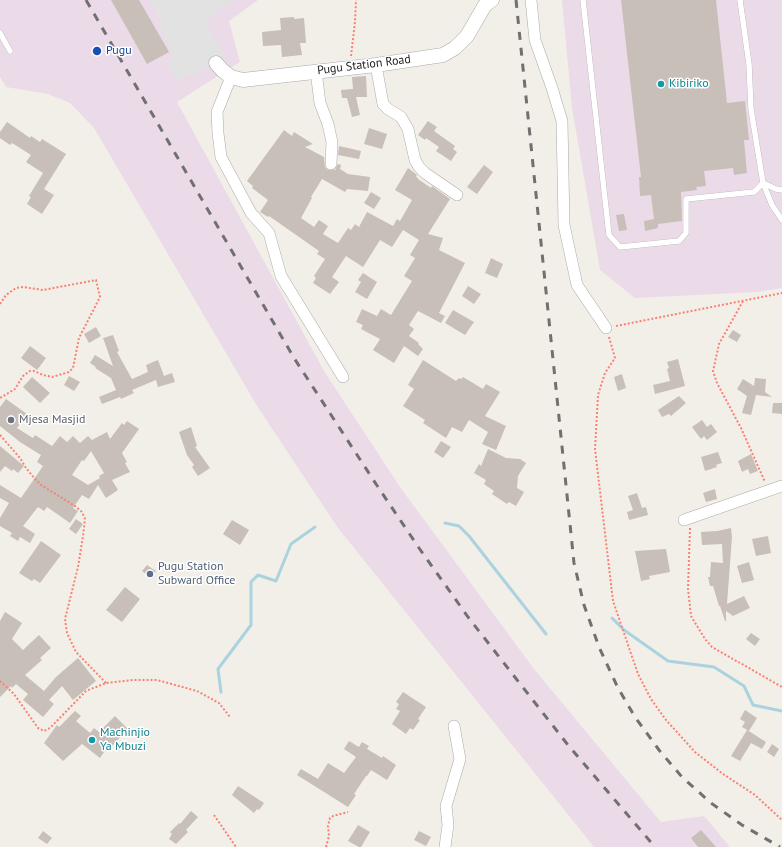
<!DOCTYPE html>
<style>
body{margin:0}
canvas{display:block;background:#f2efe9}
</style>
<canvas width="782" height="847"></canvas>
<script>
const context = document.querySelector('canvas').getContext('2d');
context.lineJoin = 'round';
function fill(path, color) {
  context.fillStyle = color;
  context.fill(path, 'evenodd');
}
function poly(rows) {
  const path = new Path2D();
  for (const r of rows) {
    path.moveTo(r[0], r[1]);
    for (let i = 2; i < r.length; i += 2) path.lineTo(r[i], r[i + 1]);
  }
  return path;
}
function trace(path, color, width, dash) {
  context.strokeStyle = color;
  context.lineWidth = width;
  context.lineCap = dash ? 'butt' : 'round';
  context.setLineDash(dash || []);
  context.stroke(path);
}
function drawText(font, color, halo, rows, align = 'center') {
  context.font = font + ' "PT Sans",sans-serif';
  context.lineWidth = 3;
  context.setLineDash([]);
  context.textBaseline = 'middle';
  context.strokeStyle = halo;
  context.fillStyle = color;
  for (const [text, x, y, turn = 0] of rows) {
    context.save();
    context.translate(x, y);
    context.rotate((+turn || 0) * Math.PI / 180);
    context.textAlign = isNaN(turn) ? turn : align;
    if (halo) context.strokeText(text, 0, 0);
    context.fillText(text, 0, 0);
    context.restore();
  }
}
fill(poly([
 [0,0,258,0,229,21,240,62,177,102,324,371,400,487,534,669,661,822,704,816,730,847,594,847,338,528,257,406,94,128,70,103,48,94,6,87,0,77],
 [562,0,782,0,782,288,757,292,635,298,600,270,572,108]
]), '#ebdbe8');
fill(poly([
 [149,0,234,0,205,21,225,58,193,76,191,74,177,81,166,61,174,56,159,29,163,25]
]), '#e2e2e2');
trace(poly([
 [445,523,459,526,469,536,546,634],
 [612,618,624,630,668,661,714,667,744,686,753,705,782,711],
 [221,692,218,669,251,625,251,582,258,575,276,581,291,544,315,527]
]), '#aad3df', 3);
fill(poly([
 [111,0,139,0,169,52,147,64],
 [621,0,716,0,727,103,745,101,749,140,744,140,747,173,734,175,733,168,704,171,706,186,696,187,697,190,681,192,682,221,658,224,658,228,645,231,644,221,654,219,651,195,640,196,639,177,641,177],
 [294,17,294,19,304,18,306,43,300,43,302,55,282,57,281,45,263,46,262,32,281,30,280,18],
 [366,76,367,97,356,97,360,115,352,117,347,98,342,98,341,90,353,89,352,77],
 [428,121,437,127,434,131,455,146,453,149,457,152,451,161,436,151,439,147,426,138,425,140,418,135],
 [7,122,30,138,31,136,40,142,42,139,66,154,44,189,54,195,42,214,27,204,31,197,29,196,43,173,26,162,31,155,12,143,10,145,0,138,0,132],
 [369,128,387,134,382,149,364,144],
 [284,130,292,136,294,132,313,144,305,147,324,157,325,167,328,170,335,170,338,164,341,165,340,169,348,174,370,177,368,191,347,189,345,192,322,179,311,197,312,198,301,218,314,227,319,220,328,226,323,234,338,243,348,228,351,230,355,224,359,227,367,212,393,226,397,219,400,221,412,200,395,190,408,168,417,175,416,177,418,178,418,179,431,188,432,186,450,199,428,234,443,238,439,250,465,263,439,313,445,316,441,323,418,311,409,325,414,329,409,336,419,343,418,344,423,349,418,356,404,346,394,363,373,350,380,339,361,329,363,325,356,322,362,309,377,316,381,309,391,315,412,281,404,276,415,258,410,255,419,240,403,230,392,247,380,240,363,267,346,256,332,277,339,282,330,294,313,283,316,278,314,276,325,259,317,254,319,251,269,216,268,217,260,212,268,200,252,188,253,186,247,181],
 [339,146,361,151,359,159,338,155],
 [484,165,493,172,477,194,467,187],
 [371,192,381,198,374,209,364,203],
 [624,214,627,230,619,231,616,215],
 [491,258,503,264,497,278,485,273],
 [363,273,377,282,367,299,355,292,361,282,358,280],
 [468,286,481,294,474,304,462,296],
 [453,310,474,322,465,335,445,323],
 [96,327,101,336,89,343,84,334],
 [733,330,741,335,737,342,728,337],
 [113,335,119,351,117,352,132,379,148,372,146,365,158,360,164,376,172,373,175,382,158,387,156,380,132,390,134,393,121,399,120,397,102,404,99,397,116,390,111,378,95,368,96,367,90,363,95,355,113,366,103,338],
 [30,346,46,358,37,370,21,358],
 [678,359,685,386,655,394,653,385,670,381,667,369,669,368,667,362],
 [423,360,456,381,459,378,461,379,463,377,483,389,486,384,500,392,485,416,506,426,496,450,482,444,488,432,469,420,462,432,452,427,446,438,423,423,425,420,403,406,414,389,408,385],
 [622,374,626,388,618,391,614,377],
 [69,376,80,382,74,391,64,385],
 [32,377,50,393,40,403,23,387],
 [755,378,766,379,765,392,772,397,756,395,751,415,742,413,747,396,737,389,743,379,754,386],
 [679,396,686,403,671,416,669,414,662,417,658,410],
 [6,399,27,414,17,428,33,438,35,435,52,446,60,436,67,442,73,436,80,443,88,436,92,440,107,432,110,439,122,423,124,425,127,421,139,429,122,453,127,462,125,463,130,472,112,480,118,490,106,498,98,485,89,499,82,495,73,508,78,511,70,523,47,507,44,511,38,507,23,526,35,534,30,543,20,537,18,541,10,536,12,533,0,526,0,518,9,503,0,498,0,485,21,498,43,466,37,462,41,455,20,442,0,426,0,407],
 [91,451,104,473,99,476,100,478,88,485,72,475,82,460,84,461],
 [773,403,782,403,782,414,772,413],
 [702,420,707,427,711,424,717,432,707,440,704,436,701,439,692,427],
 [191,427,197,446,195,447,210,468,198,476,192,467,194,465,187,455,179,432],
 [441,441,451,447,443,458,434,452],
 [0,446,24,466,18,473,13,469,12,471,5,466,0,472],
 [488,449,506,458,520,459,526,463,518,476,517,488,524,492,516,506,509,502,507,504,492,494,494,491,484,484,486,480,474,473,479,464,481,466],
 [718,452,722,463,716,465,717,467,705,471,701,457],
 [751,454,758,471,750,474,748,469,742,472,738,461],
 [715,489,717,499,706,502,703,493],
 [637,493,642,508,646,507,648,515,629,520,627,512,633,510,628,496],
 [76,519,83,524,76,534,69,529],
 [232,520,249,530,240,545,223,534],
 [731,528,732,537,727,604,744,596,750,608,733,616,726,611,726,621,725,621,720,606,719,606,713,586,710,586,708,577,710,577,711,562,723,563,722,544,702,545,701,532,717,531],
 [768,536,771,553,756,556,752,539],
 [41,541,61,555,40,583,34,579,32,581,19,573],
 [666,549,670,572,649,576,650,579,641,581,635,551],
 [749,562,754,580,742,583,737,566],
 [147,565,156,571,151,578,142,571],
 [125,587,140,599,122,622,106,610],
 [5,612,22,623,12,639,23,650,39,635,51,648,40,658,42,660,25,675,44,691,56,677,78,658,96,681,73,700,62,686,49,700,54,704,43,717,23,700,28,694,16,684,12,688,11,686,0,697,0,621],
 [751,633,760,639,755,646,746,639],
 [403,692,426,707,418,719,420,720,413,730,410,728,406,734,392,724,400,711,396,709,399,704,396,702],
 [745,710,757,718,749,731,742,727,745,722,740,719],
 [75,711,81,716,76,721,90,733,94,728,99,732,115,716,128,729,110,748,108,746,100,758,82,744,63,761,44,743,57,725,59,727],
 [747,730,766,742,762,749,751,743,740,761,731,756],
 [349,741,359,747,362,742,369,746,367,749,382,758,383,756,396,765,387,780,371,770,367,776,366,776,354,794,356,795,348,807,297,775,301,769,318,779,328,763,344,773,356,757,344,749],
 [772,744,779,749,774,757,767,752],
 [238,786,264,803,259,810,257,809,254,813,232,795],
 [191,811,198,817,186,830,188,832,176,844,169,839,172,834,170,832,179,823,180,824],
 [358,825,370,832,361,847,359,847,348,841],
 [701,830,716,847,698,847,691,838],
 [43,831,52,838,47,844,38,838],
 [419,831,431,837,426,846,414,840]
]), '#c7bfb8');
const service = poly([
 [583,0,609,235,620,247,679,241,686,233,686,199,754,192,763,183,772,205,782,220],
 [740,0,749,64,751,109,763,183,776,189,782,190],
 [0,33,10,51]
]);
const minor = poly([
 [531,0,535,40,552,88,562,121,564,225,577,285,606,328],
 [376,65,383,104,388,109,401,117,408,129,415,160,419,167,425,173,457,195],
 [316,71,320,103,328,124,332,142,331,164],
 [231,77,217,112,218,133,221,157,251,213,269,233,281,276,343,377],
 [684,520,782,486],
 [445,847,448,825,446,806,460,759,454,726]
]);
const tertiary = poly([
 [216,63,222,70,231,77,243,80,376,65,443,55,455,48,467,36,485,5,492,0]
]);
trace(service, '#a9a9a9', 6);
trace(minor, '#a9a9a9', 12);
trace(tertiary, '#a9a9a9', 15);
trace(poly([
 [351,56,355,22,356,0],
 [743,301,719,344,713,371,717,383,741,428,765,482],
 [0,304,6,295,16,288,23,287,43,290,96,280,100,297,79,338,73,368,69,372,52,377,43,375,34,371,30,371,23,376,15,389,0,398],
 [616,326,782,293],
 [609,337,615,358,605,373,598,395,595,449,613,601,638,674,651,699,666,720,695,752,723,774,755,795,782,820],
 [0,435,20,458,26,468,35,479,41,485,75,506,82,512,85,519,83,536,78,567,65,619,67,633,76,652,106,683],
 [690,528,688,589,691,616,705,639,712,647,782,687],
 [0,681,14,694,38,728,44,731,50,728,86,691,106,683,133,680,157,680,197,691,219,703,230,717],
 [214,815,236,847],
 [326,847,329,836,328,826,330,818,333,816,348,812]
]), '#fa8072', 2, [2, 2]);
trace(service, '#fff', 5.5);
trace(minor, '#fff', 11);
trace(tertiary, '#fff', 14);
trace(poly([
 [86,0,294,358,376,484,419,548,468,617,514,676,568,745,655,847],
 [516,0,574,563,584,605,599,647,618,688,635,717,659,750,682,777,711,803,742,825,780,847]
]), '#707070', 3, [8, 8]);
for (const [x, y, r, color] of [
 [97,51,5,"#1a4fb4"],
 [661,84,4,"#0f9aa8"],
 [11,420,4,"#6b7280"],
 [150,574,4,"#5c6f8a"],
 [92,740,4,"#0f9aa8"]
]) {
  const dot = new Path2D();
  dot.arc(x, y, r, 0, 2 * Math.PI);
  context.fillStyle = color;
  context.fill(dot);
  trace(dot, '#fff', 1.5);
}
drawText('12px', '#164399', '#fff', [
 ["Pugu",106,51]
], 'left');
drawText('12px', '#222', '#fff', [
 ["Pugu Station Road",364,65,-7]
]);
drawText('12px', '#0d838f', '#fff', [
 ["Kibiriko",669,84],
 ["Machinjio",100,733],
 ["Ya Mbuzi",100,747]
], 'left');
drawText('12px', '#5b616d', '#fff', [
 ["Mjesa Masjid",19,420]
], 'left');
drawText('12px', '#4e5e75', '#fff', [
 ["Pugu Station",158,567],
 ["Subward Office",158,581]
], 'left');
</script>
